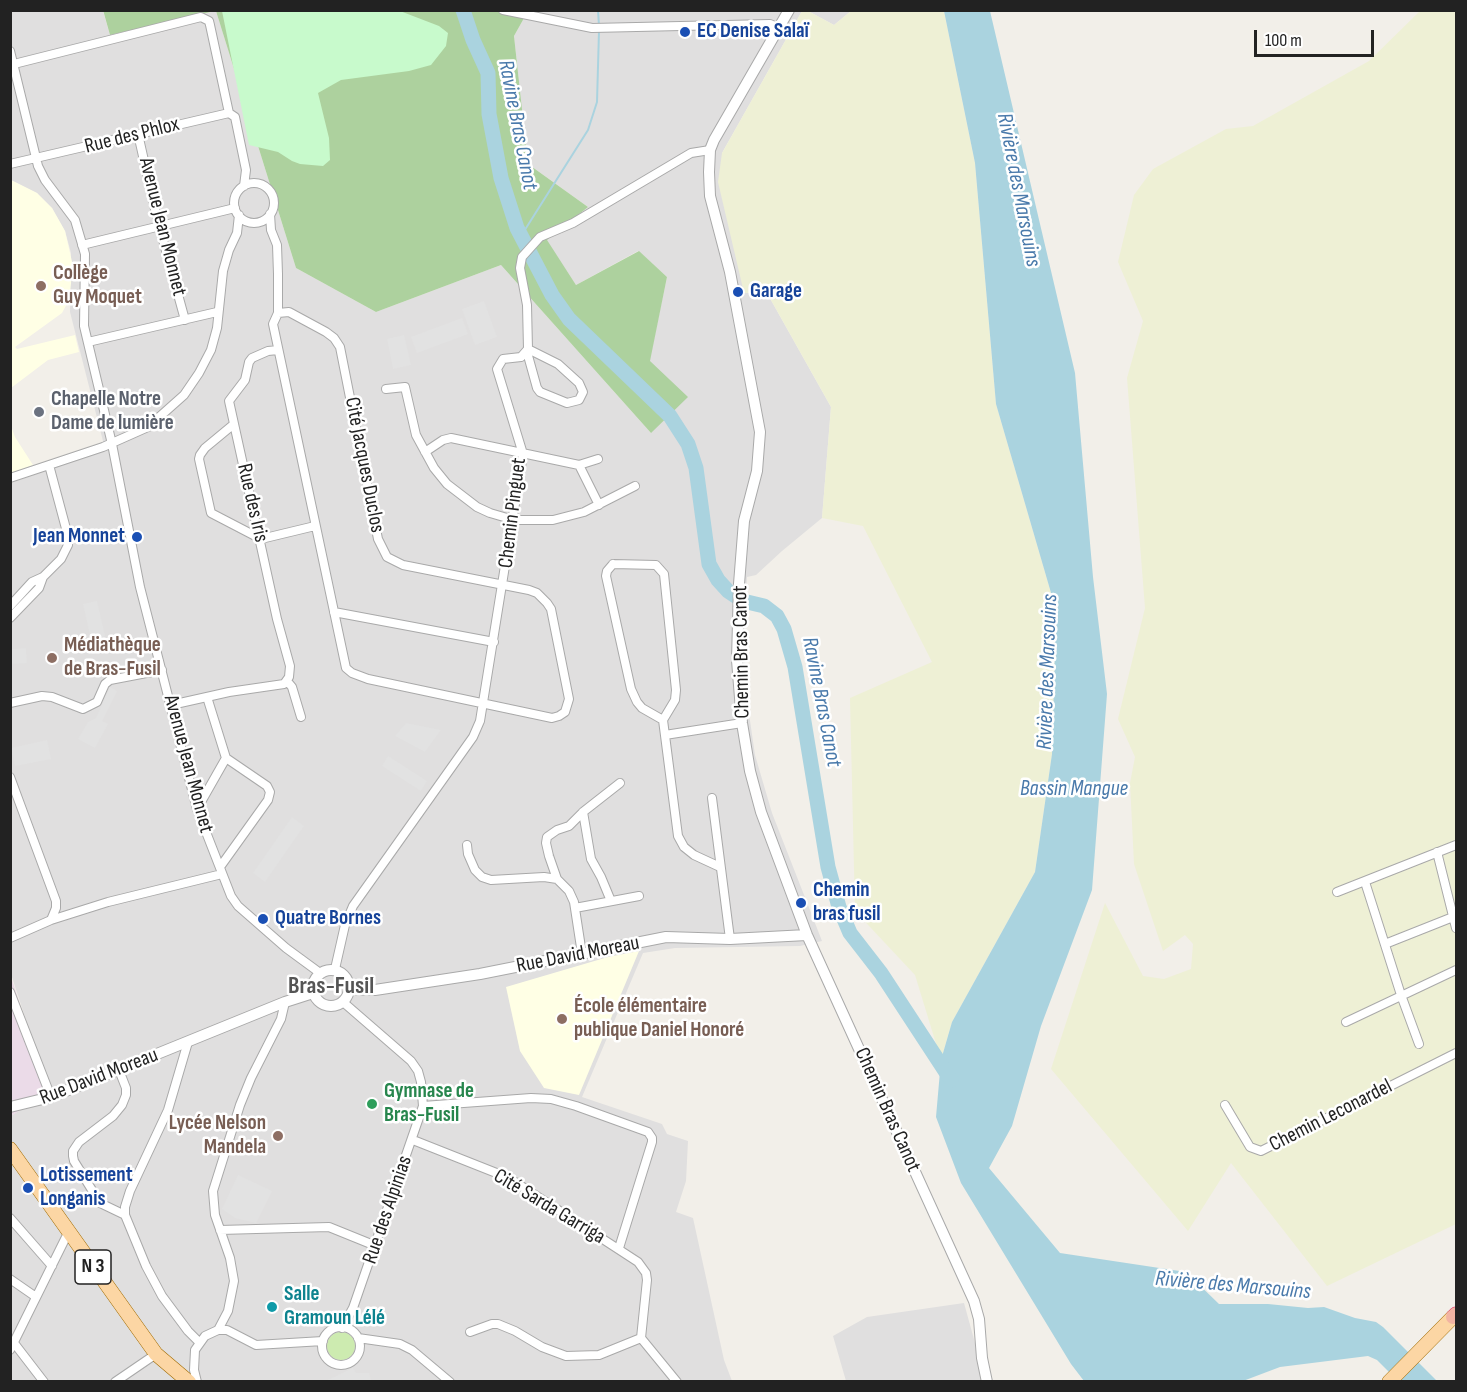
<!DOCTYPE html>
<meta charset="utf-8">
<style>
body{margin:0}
#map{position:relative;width:1467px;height:1392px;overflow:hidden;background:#f2efe9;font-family:"Sofia Sans Condensed",sans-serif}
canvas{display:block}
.frame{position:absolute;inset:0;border:12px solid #222;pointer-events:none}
.scale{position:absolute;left:1254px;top:30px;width:120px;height:27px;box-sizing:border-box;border:3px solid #222;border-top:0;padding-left:8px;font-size:18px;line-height:21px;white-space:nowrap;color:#222;-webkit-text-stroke:4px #fff;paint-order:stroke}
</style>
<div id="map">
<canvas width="1467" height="1392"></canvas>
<div class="frame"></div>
<div class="scale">100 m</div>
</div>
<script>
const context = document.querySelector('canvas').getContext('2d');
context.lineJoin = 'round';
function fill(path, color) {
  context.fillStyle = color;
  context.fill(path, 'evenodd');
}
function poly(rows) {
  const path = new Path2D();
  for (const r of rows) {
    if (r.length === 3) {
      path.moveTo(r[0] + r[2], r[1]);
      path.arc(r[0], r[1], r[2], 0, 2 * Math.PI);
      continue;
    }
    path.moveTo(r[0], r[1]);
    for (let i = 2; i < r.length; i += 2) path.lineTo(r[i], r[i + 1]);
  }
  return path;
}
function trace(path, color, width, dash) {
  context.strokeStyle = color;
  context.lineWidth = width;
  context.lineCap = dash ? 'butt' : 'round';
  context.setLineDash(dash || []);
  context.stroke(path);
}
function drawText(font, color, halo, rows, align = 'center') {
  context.font = font + ' "Sofia Sans Condensed",sans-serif';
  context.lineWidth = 5;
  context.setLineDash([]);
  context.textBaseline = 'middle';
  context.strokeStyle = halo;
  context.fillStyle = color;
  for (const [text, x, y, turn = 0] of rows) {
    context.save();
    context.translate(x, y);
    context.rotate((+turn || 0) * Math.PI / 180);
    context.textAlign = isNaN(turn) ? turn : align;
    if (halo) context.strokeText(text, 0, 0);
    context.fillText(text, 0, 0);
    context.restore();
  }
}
fill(poly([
 [11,11,103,11,110,35,216,11,296,268,376,312,501,265,651,433,649,362,667,277,638,251,576,285,546,240,588,207,528,164,514,36,528,11,802,11,722,153,767,293,831,407,822,518,782,551,756,575,747,577,744,645,748,707,755,755,772,813,822,941,800,946,675,948,643,953,582,1097,662,1124,667,1134,688,1141,686,1181,676,1212,693,1218,724,1360,732,1381,11,1381,11,1116,49,1091,11,974,11,483,105,449,70,312,71,253,65,231,52,208,37,193,11,180],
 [808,11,851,11,834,25],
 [964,1303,975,1343,981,1381,846,1381,833,1336,867,1317]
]), '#e0dfdf');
fill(poly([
 [10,974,49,1092,11,1116,10,1116]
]), '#ebdbe8');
fill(poly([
 [11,180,37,193,52,208,65,231,73,266,69,300,62,313,15,347,17,349,75,335,79,352,48,360,11,388],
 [10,423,15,437,33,465,11,473],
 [639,951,579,1095,544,1088,520,1051,506,987,608,957]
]), '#ffffe5');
fill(poly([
 [802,11,808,11,834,25,851,11,944,11,975,163,996,404,1056,610,1052,754,1035,872,952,1022,941,1060,915,975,855,911,850,698,932,662,863,526,822,518,831,407,767,293,744,293,718,182,722,153],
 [1420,11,1456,11,1456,1224,1327,1286,1231,1163,1188,1231,1051,1069,1105,903,1143,976,1164,979,1191,969,1193,944,1185,935,1163,951,1134,864,1130,783,1135,757,1118,719,1145,608,1127,378,1143,321,1118,262,1134,195,1153,169,1226,129,1253,126,1369,61]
]), '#eef0d5');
fill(poly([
 [341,1346,14]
]), '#cdebb0');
fill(poly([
 [103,10,215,11,110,35],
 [216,11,528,11,514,36,528,164,588,207,547,240,576,285,639,251,667,277,650,361,688,397,651,433,501,265,376,312,296,268]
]), '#add19e');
fill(poly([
 [222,11,400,11,439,26,448,33,446,46,431,65,409,71,341,80,318,93,329,138,330,160,323,166,300,164,292,161,278,152,249,145]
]), '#c8facc');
fill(poly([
 [484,301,497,337,475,345,462,309],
 [462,318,468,334,417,353,411,337],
 [404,335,411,365,393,369,387,339],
 [97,601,105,636,91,640,83,604],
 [26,648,27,663,11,664,11,649],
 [110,687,117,691,102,721,108,724,95,748,78,739,88,722,96,718],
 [406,723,441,730,425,752,395,736],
 [47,740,51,759,15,766,11,748],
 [388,756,427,781,421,791,382,766],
 [292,817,304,826,265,882,253,873],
 [238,1175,272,1191,256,1223,235,1218,222,1209],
 [353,1368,356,1373,369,1373,371,1381,326,1381]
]), '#e2e2e2');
fill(poly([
 [944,11,990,11,1075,373,1093,577,1107,694,1092,890,1041,1026,1012,1126,989,1168,1060,1253,1186,1272,1219,1304,1268,1304,1308,1308,1324,1307,1355,1318,1376,1322,1383,1327,1437,1381,1398,1381,1377,1360,1368,1356,1280,1367,1243,1381,1084,1381,1071,1364,961,1183,936,1117,941,1060,952,1022,1035,872,1052,754,1056,610,996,404,975,163]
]), '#aad3df');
trace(poly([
 [598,10,599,26],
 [521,236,588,130,597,102,599,31]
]), '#aad3df', 2);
trace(poly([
 [463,10,473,40,488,73,489,114,501,178,517,228,552,295,569,319,670,416,688,444,696,468,709,564,718,580,728,591,743,601,764,606,777,616,784,629,795,667,828,867,839,907,850,933,881,973,951,1080]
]), '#aad3df', 15);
const minor = poly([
 [503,10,592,28,770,24,779,28],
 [10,51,38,166,45,180,75,220,85,254,84,326,112,444,140,587,197,809,231,896,238,906,286,948,320,973],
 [10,65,201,17,209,21,210,25,229,113],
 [229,113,235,117,246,170,244,186],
 [138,134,157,218,185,320],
 [10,164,229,113],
 [254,203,20],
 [270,214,271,230,277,245,278,274,278,313,273,324,346,668,352,673,368,679,552,718,559,716,565,712,569,699,551,609,547,603,537,593,529,590,403,565,387,557,378,539,340,347,334,338,326,332,289,312,278,313],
 [82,245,235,208],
 [88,342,217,312],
 [527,352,537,388,540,392,567,403,579,400,583,392,579,383,558,364,528,349],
 [386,389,405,387,416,435,434,468,447,484,477,507,490,513,514,520,553,520,584,512,635,486],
 [234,424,205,448,200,455,199,459,211,513,261,539,315,526],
 [425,452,443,440,451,438,579,465,598,459],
 [579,465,599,505],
 [10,478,103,447,148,427,184,395,199,373,211,350,217,328,223,271,229,250,237,233,239,215],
 [613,564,656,565,664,574,676,690,675,700,663,720,642,708,637,702,631,689,606,576,607,571,613,564],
 [10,606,32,582,43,577],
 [334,612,494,642],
 [10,618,39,588,43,577,61,559,68,545,68,536,49,465],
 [287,681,292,687,301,717],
 [207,697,226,758,267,786,270,792,268,800,220,867],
 [10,703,42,696,52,697,83,709,97,702,105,684,110,680,162,670],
 [171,705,229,692,284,684,289,677,290,666,277,619,229,401,245,380,249,362,252,358,268,351,278,350],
 [663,720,678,836,684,847,694,855,720,867],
 [665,735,742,723],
 [10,777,56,901,56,908,51,920,10,938],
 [712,798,730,939],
 [197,809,226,758],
 [583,812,591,859,601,877,611,901],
 [467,845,468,854,475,870,482,877,491,880,544,877,557,879,569,891,574,902,582,954],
 [1437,852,1456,928],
 [557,879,549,856,546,843,547,837,557,830,569,826,583,812,620,783],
 [1365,882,1401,995,1419,1044],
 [1337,892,1456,845],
 [575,908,639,896],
 [51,920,108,902,222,874],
 [1385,944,1453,917],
 [335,969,345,925,353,906,473,737,480,721,523,454,497,369,503,359,521,357,528,349,527,305,520,268,522,257,540,237,573,223,691,153,710,150],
 [10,992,51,1097],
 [1346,1022,1456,970],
 [188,1042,168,1110,130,1191,125,1207,125,1215,146,1266,162,1296,188,1331,199,1342],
 [119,1070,126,1088,126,1095,122,1105,113,1116,79,1142,73,1151,73,1156,74,1161,100,1203,125,1215],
 [1225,1105,1250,1147,1261,1151,1456,1053],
 [423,1106,531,1098,551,1099,576,1106,648,1132,652,1138,652,1142,619,1248],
 [413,1140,509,1178,638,1262,646,1273,647,1280,641,1338,677,1382],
 [10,1218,52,1266],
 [220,1230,329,1227,376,1246],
 [10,1279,36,1297],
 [341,1346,19],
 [342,1328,353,1308,423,1106,421,1082,418,1071,411,1061,343,1002],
 [218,1330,227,1330,256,1345,323,1341],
 [470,1332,492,1324,498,1324,515,1331,542,1347,566,1356,599,1355,641,1338],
 [358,1338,400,1344,412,1350,450,1382],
 [14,1343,44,1382],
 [10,1350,68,1233],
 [115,1382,156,1354],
 [197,1382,194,1370,195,1350,205,1336,218,1330,228,1311,234,1281,230,1258,215,1215,213,1191,240,1105,251,1078,281,1019,285,1002]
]);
const tertiary = poly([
 [789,10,714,140,710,150,709,172,710,196,730,272,760,432,757,471,744,521,739,584,737,660,742,723,750,771,761,812,807,935,974,1301,979,1319,982,1358,987,1382],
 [331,988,18],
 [349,989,375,990,480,974,666,937,730,939,807,935],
 [10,1107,51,1097,285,1002,313,993]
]);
const primary = poly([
 [10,1149,156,1354,189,1382],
 [1389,1382,1453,1317]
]);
const trunk = poly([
 [1453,1317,1456,1314]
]);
trace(minor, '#a9a9a9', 10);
trace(tertiary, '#a9a9a9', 12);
trace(primary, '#a06b00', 15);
trace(trunk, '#dc2a67', 15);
trace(minor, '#fff', 8);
trace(tertiary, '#fff', 10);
trace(primary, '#fcd6a4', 14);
trace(trunk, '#f2b4a3', 14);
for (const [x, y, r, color] of [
 [685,32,6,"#1a4fb4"],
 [41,286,6,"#8d6e63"],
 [738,292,6,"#1a4fb4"],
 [39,412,6,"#6b7280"],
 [137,537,6,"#1a4fb4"],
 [52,658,6,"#8d6e63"],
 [801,903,6,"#1a4fb4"],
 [263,919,6,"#1a4fb4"],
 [562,1019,6,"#8d6e63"],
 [372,1104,6,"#2e9e5b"],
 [278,1136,6,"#8d6e63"],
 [28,1188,6,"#1a4fb4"],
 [272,1307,6,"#0f9aa8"]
]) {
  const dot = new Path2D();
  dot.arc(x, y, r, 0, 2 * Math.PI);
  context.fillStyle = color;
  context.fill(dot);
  trace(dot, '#fff', 2);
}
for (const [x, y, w] of [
 [93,1267,36]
]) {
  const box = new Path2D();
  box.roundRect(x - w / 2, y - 17, w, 34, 4.5);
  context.fillStyle = '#fff';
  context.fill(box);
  trace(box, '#222', 1.5);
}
drawText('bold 20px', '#222', null, [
 ["N 3",93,1267]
]);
drawText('bold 21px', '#164399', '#fff', [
 ["EC Denise Salaï",697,32],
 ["Garage",750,292],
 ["Jean Monnet",125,537,"right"],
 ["Chemin",813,891],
 ["bras fusil",813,915],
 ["Quatre Bornes",275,919],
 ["Lotissement",40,1176],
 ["Longanis",40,1200]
], 'left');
drawText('21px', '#222', '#fff', [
 ["Rue des Phlox",132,136,-14],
 ["Avenue Jean Monnet",162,227,76],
 ["Cité Jacques Duclos",364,465,79],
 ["Rue des Iris",252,503,77],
 ["Chemin Pinguet",513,513,-83],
 ["Chemin Bras Canot",742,652,-91],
 ["Avenue Jean Monnet",188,764,75],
 ["Rue David Moreau",578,955,-11],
 ["Rue David Moreau",99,1077,-21],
 ["Chemin Bras Canot",887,1110,66],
 ["Chemin Leconardel",1331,1116,-27],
 ["Cité Sarda Garriga",549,1207,31],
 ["Rue des Alpinias",388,1210,-71]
]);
drawText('bold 21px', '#785e54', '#fff', [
 ["Collège",53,274],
 ["Guy Moquet",53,298],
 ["Médiathèque",64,646],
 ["de Bras-Fusil",64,670],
 ["École élémentaire",574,1007],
 ["publique Daniel Honoré",574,1031],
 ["Lycée Nelson",266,1124,"right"],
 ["Mandela",266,1148,"right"]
], 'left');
drawText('bold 21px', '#5b616d', '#fff', [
 ["Chapelle Notre",51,400],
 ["Dame de lumière",51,424]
], 'left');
drawText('bold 21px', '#27864d', '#fff', [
 ["Gymnase de",384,1092],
 ["Bras-Fusil",384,1116]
], 'left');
drawText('bold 21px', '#0d838f', '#fff', [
 ["Salle",284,1295],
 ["Gramoun Lélé",284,1319]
], 'left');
drawText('italic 22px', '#4a7aab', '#fff', [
 ["Ravine Bras Canot",517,125,79],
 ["Rivière des Marsouins",1018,190,79],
 ["Rivière des Marsouins",1048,672,-88],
 ["Ravine Bras Canot",821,702,79],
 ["Bassin Mangue",1074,789],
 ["Rivière des Marsouins",1233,1286,5]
]);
drawText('bold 24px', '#555', '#fff', [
 ["Bras-Fusil",331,987]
]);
</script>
